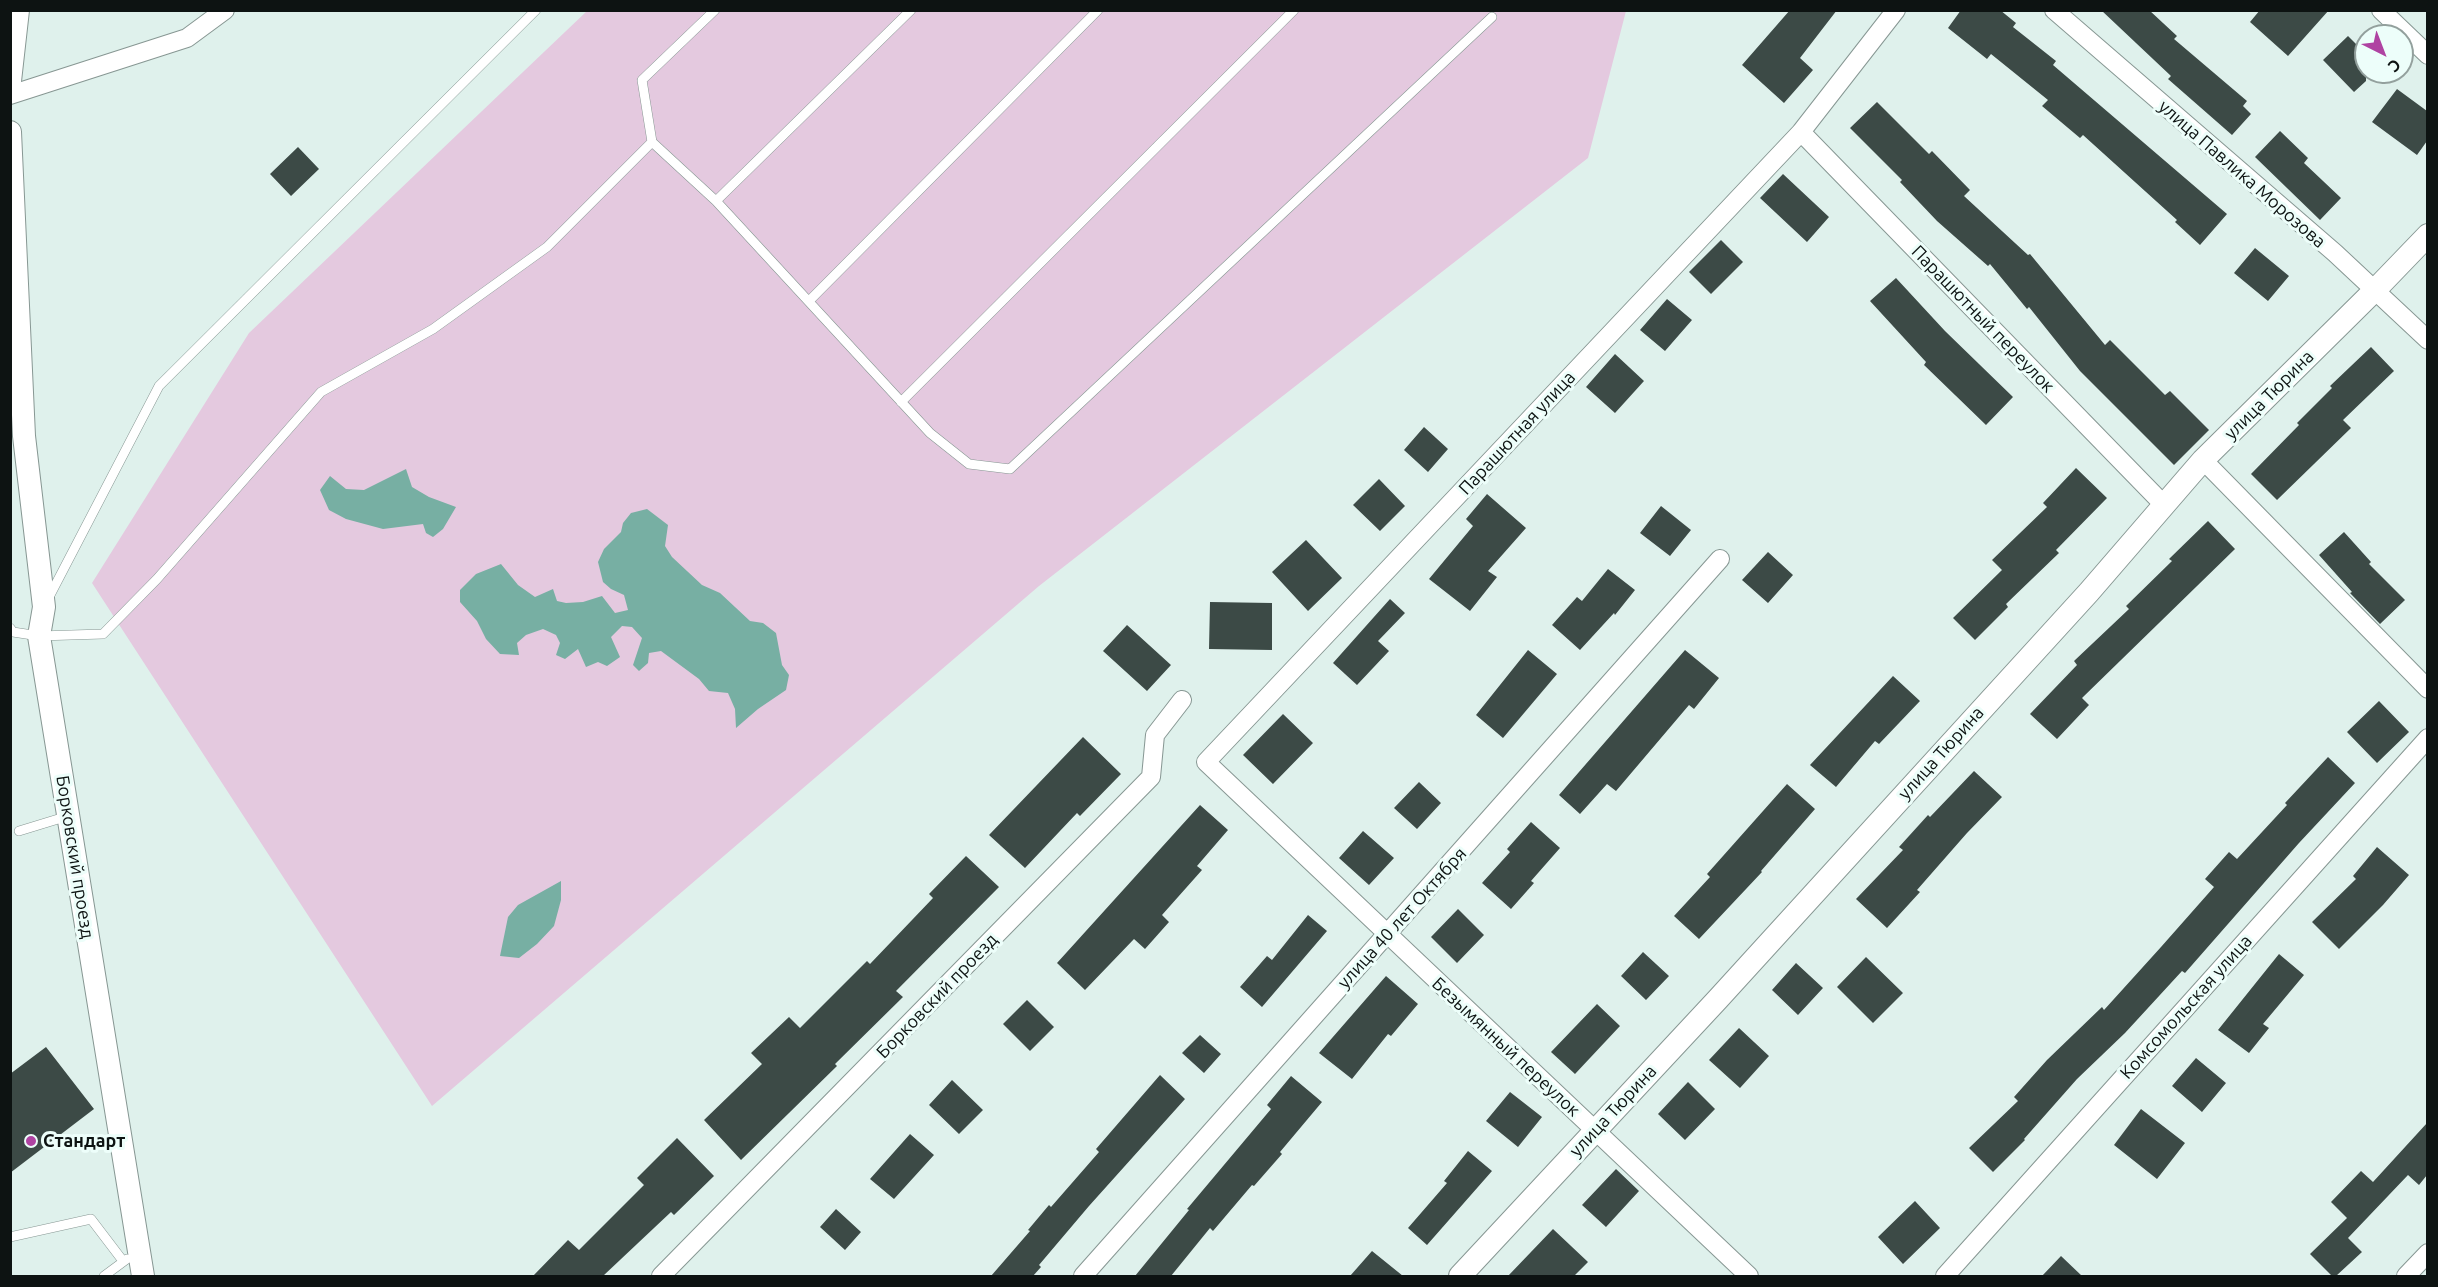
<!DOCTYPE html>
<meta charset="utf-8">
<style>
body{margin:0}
#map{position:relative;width:2438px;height:1287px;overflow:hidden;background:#dff1ec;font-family:Ubuntu,sans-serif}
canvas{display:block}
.frame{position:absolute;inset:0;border:12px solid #0d1312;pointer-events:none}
.north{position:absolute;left:2354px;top:24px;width:60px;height:60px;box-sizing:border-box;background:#edfefa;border:2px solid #93a09d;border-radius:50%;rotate:138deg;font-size:16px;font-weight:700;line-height:24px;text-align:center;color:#0d1312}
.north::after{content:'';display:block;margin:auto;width:21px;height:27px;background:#af43a2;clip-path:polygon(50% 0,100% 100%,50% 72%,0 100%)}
</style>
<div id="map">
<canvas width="2438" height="1287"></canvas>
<div class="frame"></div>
<div class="north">С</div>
</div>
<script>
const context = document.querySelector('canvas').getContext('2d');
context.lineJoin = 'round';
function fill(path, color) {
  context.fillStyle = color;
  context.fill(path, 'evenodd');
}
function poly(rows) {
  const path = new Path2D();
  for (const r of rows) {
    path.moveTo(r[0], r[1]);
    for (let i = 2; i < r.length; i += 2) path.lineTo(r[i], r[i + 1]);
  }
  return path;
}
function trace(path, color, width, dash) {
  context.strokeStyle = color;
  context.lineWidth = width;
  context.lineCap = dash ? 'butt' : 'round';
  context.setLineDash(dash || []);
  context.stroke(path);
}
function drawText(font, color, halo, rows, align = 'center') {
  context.font = font + ' Ubuntu,sans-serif';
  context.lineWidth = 6;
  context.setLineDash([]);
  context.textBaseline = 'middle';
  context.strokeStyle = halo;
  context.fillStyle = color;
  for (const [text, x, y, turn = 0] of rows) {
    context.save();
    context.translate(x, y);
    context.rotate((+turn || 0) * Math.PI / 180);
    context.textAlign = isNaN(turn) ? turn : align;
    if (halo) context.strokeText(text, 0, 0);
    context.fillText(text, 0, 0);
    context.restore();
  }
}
fill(poly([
 [587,11,1626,11,1588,158,1039,586,432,1106,92,583,249,333]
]), '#e4c9df');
fill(poly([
 [406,469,412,487,429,497,456,507,443,529,433,537,426,533,423,524,383,529,346,519,329,510,320,490,330,476,346,489,364,490],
 [647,509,668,525,665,546,672,557,702,585,720,593,750,621,763,623,776,633,782,665,789,675,786,690,758,709,736,728,735,709,728,693,709,691,699,679,661,651,649,653,648,663,639,671,633,665,642,638,632,627,622,626,611,637,620,657,607,666,598,662,586,667,578,649,565,659,556,655,560,643,556,635,543,629,526,635,517,643,519,655,500,654,486,639,477,621,460,602,460,590,476,574,501,564,518,585,535,597,553,589,557,601,566,603,583,602,602,596,615,613,628,610,624,595,611,589,603,582,598,562,604,549,621,532,623,523,631,513],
 [561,881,561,900,554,926,537,944,519,958,500,956,508,917,518,905]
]), '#77afa3');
fill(poly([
 [1790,10,1837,10,1800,58,1813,70,1784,103,1742,65],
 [1961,10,2000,10,2016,23,2013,27,2056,61,2053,65,2227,214,2200,245,2175,222,2177,220,2083,135,2080,138,2042,106,2048,100,1991,54,1987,59,1948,28],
 [2101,10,2149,10,2177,36,2174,39,2247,101,2243,106,2251,114,2232,135,2168,79,2171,76],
 [2260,10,2329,10,2288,56,2250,22],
 [2348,36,2366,54,2366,81,2354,92,2323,60],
 [2397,89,2427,111,2427,141,2417,155,2372,122],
 [1877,102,1929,154,1932,151,1970,190,1964,196,2028,255,2030,254,2105,345,2110,340,2165,395,2170,391,2209,430,2174,465,2080,371,2029,307,2027,309,1990,264,1988,266,1937,221,1900,182,1902,180,1850,128],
 [2280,131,2308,158,2304,163,2341,198,2320,220,2255,157],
 [298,147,319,169,291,196,270,174],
 [1783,174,1829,217,1807,242,1760,198],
 [1721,240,1743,262,1711,294,1689,272],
 [2255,248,2289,276,2268,301,2234,273],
 [1896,278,1945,331,2013,397,1986,425,1924,365,1926,362,1870,301],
 [1667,299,1692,320,1665,351,1640,330],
 [2371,347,2394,371,2343,420,2351,428,2277,500,2251,474,2299,425,2297,423,2332,388,2330,386],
 [1615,354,1644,381,1615,413,1586,387],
 [1424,427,1448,449,1428,472,1404,450],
 [2076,468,2107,498,2056,550,2059,553,2006,604,2008,607,1975,640,1953,618,2002,570,1992,560,2047,507,2043,503],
 [1379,479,1405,506,1380,531,1353,505],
 [1487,494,1526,528,1488,571,1497,577,1470,611,1429,579,1473,526,1466,519],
 [1661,506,1691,530,1670,556,1640,533],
 [2208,521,2235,549,2082,698,2089,705,2057,739,2030,714,2077,665,2074,661,2129,609,2126,606,2172,561,2169,559],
 [2344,532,2371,562,2369,564,2405,600,2380,624,2350,593,2352,592,2319,555],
 [1306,540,1342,578,1308,611,1272,572],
 [1768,552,1793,575,1768,603,1742,580],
 [1608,569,1635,590,1615,615,1614,613,1580,650,1552,625,1577,597,1582,601],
 [1390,599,1405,613,1378,641,1389,651,1357,685,1333,663],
 [1210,602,1272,603,1272,650,1209,649],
 [1127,625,1171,665,1147,691,1103,651],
 [1528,650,1557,674,1503,738,1476,715],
 [1685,650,1719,678,1694,709,1689,705,1616,791,1607,784,1580,814,1559,795],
 [1893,676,1920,701,1879,744,1875,741,1836,787,1810,765],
 [2379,701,2409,732,2377,763,2347,732],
 [1283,714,1313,743,1273,784,1243,755],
 [1083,737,1121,774,1080,816,1077,813,1025,868,989,835],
 [2328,757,2355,783,2299,843,2185,973,2182,971,2125,1033,2077,1079,2024,1139,2025,1140,1993,1172,1969,1148,2018,1101,2014,1097,2047,1060,2102,1007,2104,1010,2161,947,2214,887,2205,879,2229,852,2237,859,2287,805,2285,803],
 [1974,771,2002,797,1967,833,1917,890,1920,892,1887,928,1856,899,1903,850,1899,847,1928,815,1930,817],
 [1419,782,1441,803,1417,829,1394,808],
 [1787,784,1815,809,1761,871,1762,872,1699,939,1674,916,1710,877,1707,874],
 [1200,805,1228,830,1197,866,1202,870,1162,915,1169,922,1145,949,1134,939,1085,990,1057,963],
 [1531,822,1560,848,1531,881,1534,883,1511,909,1482,883,1510,852,1507,849],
 [1363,831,1394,858,1369,885,1339,858],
 [2377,847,2409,875,2383,905,2339,949,2312,922,2356,879,2353,876],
 [966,856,999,887,896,991,903,997,835,1064,837,1066,741,1160,704,1120,762,1064,751,1053,789,1017,800,1028,867,961,870,964,933,898,929,894],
 [1458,909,1484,935,1457,963,1431,937],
 [1308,915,1327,931,1262,1007,1240,987,1267,956,1272,960],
 [1643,952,1669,976,1646,1000,1621,976],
 [2279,954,2304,975,2263,1024,2269,1028,2249,1053,2218,1030],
 [1866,957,1903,993,1873,1023,1837,987],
 [1796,963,1823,988,1798,1015,1772,990],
 [1386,976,1418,1004,1391,1036,1388,1034,1352,1079,1319,1053],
 [1027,1000,1054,1027,1030,1051,1003,1024],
 [1597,1004,1620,1026,1575,1074,1551,1052],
 [1739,1028,1769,1056,1740,1088,1709,1060],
 [1200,1035,1221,1054,1204,1073,1182,1053],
 [46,1047,94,1109,10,1173,10,1074],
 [2196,1058,2226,1083,2202,1112,2172,1086],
 [1160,1075,1185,1099,1089,1206,1039,1265,1041,1267,1033,1276,991,1276,1030,1231,1028,1230,1049,1205,1051,1207,1099,1152,1096,1149],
 [1291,1076,1322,1102,1280,1152,1282,1154,1254,1186,1252,1185,1213,1231,1210,1228,1171,1276,1135,1276,1189,1210,1187,1209,1271,1109,1267,1105],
 [952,1080,983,1110,959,1134,929,1105],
 [1688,1082,1715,1109,1685,1140,1658,1114],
 [1510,1092,1542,1117,1518,1147,1486,1121],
 [2141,1109,2185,1143,2157,1179,2114,1145],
 [2427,1123,2427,1175,2419,1185,2408,1175,2348,1238,2362,1252,2336,1276,2332,1276,2310,1254,2347,1218,2331,1202,2361,1171,2373,1182],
 [910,1134,934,1155,894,1199,870,1179],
 [677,1138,714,1176,674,1215,671,1212,603,1276,533,1276,568,1240,579,1250,644,1185,637,1178],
 [1468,1151,1492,1171,1427,1245,1408,1228,1447,1183,1444,1181],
 [1616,1169,1639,1191,1606,1227,1582,1205],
 [1915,1201,1940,1228,1903,1264,1878,1237],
 [836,1209,861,1232,845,1250,820,1227],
 [1553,1229,1588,1262,1574,1276,1508,1276],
 [1372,1251,1403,1276,1350,1276],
 [2061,1256,2082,1276,2042,1276]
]), '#3c4a46');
const service = poly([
 [652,142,716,201,930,433,969,464,1010,469,1492,17],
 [716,201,911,10],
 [809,301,1098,10],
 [901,402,1294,10],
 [48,599,159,386,536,10],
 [10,628,13,632,39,636,103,634,157,579,321,392,433,329,547,247,652,142,642,80,715,10],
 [19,831,68,816],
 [10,1237,91,1219,123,1261],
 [104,1276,127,1259]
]);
const minor = poly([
 [2054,10,2335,253,2428,340],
 [2381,10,2428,55],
 [10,95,187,38,225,10],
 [1801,132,2165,506],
 [2203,460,2428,689],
 [661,1276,1151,777,1155,735,1182,700],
 [1083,1276,1720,559],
 [1749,1276,1206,762,1801,132,1896,10],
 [1945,1276,2428,738],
 [2406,1276,2428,1253]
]);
const tertiary = poly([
 [10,81,18,10],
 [10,132,24,436,44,607,39,636,143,1276],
 [1460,1276,1718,999,2089,592,2203,460,2375,290,2428,235]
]);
trace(service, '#879793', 10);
trace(minor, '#879793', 20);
trace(tertiary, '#879793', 24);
trace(service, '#fff', 9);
trace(minor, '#fff', 18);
trace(tertiary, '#fff', 22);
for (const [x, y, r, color] of [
 [31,1141,6,"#af43a2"]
]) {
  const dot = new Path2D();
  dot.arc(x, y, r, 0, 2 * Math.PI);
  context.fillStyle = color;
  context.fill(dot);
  trace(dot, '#edfefa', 2);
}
drawText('18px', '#0d1312', '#edfefa', [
 ["улица Павлика Морозова",2242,174,41],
 ["Парашютный переулок",1983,319,46],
 ["улица Тюрина",2269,395,-45],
 ["Парашютная улица",1517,433,-47],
 ["улица Тюрина",1941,753,-48],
 ["Борковский проезд",75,857,81],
 ["улица 40 лет Октября",1402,918,-48],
 ["Борковский проезд",937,996,-46],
 ["Комсомольская улица",2186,1007,-48],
 ["Безымянный переулок",1506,1047,43],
 ["улица Тюрина",1613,1111,-47]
]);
drawText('bold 18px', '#0d1312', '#edfefa', [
 ["Стандарт",43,1141]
], 'left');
</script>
